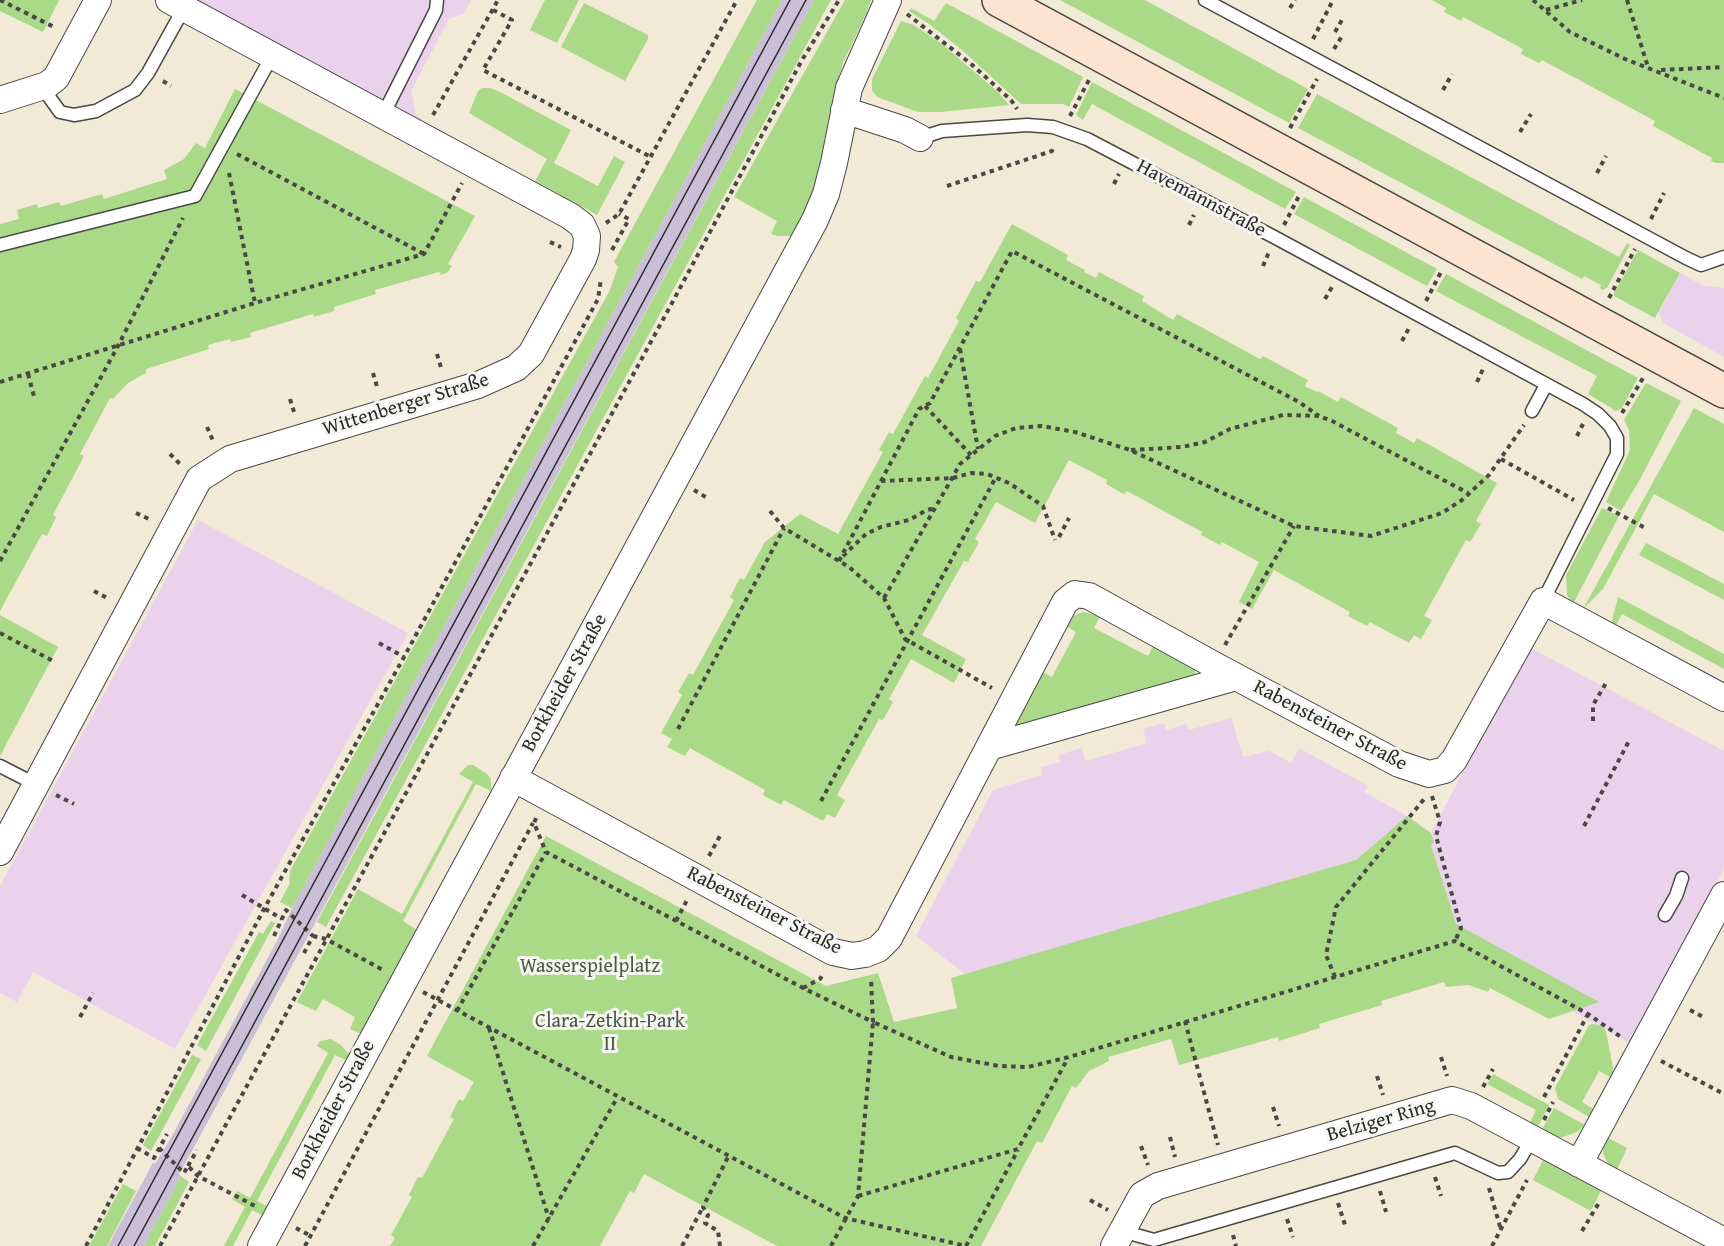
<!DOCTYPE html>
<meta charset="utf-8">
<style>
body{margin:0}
canvas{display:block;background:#f2e9d6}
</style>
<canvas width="1724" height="1246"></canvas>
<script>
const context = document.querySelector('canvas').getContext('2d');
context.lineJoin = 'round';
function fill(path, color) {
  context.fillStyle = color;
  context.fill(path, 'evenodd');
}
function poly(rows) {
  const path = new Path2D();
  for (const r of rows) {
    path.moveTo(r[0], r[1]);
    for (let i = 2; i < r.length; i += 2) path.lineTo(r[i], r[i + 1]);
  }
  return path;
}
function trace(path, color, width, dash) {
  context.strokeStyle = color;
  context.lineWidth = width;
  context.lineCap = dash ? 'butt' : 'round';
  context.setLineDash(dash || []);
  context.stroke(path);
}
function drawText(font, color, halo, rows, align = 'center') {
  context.font = font + ' "Gentium Book Plus",serif';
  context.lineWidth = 6;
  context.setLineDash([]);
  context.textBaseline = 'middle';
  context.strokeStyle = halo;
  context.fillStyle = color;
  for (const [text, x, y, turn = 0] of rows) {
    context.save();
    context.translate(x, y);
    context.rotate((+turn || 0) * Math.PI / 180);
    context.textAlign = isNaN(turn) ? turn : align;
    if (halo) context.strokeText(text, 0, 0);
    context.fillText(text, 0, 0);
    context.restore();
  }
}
fill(poly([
 [194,0,471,0,463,14,449,19,411,91,416,114,424,122],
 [1680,273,1702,285,1724,288,1724,357,1663,323,1659,313],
 [198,520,408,633,175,1049,33,972,17,1002,0,993,0,886],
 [1529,647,1724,751,1724,869,1630,1043,1471,955,1466,956,1431,845,1434,842,1431,833],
 [1231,718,1243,757,1269,751,1291,763,1299,748,1368,786,1364,792,1407,816,1356,860,966,975,916,936,993,790,1042,775,1041,767,1060,762,1059,755,1081,748,1086,761,1147,743,1143,729,1164,723,1166,730,1186,724,1189,730]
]), '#ead1ec');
fill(poly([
 [782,0,814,0,193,1149,179,1174,181,1176,144,1246,108,1246,153,1163,155,1164,172,1136,278,939,292,908]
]), '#cabfd6');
fill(poly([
 [0,0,59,0,43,32,0,11],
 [545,0,579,0,557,43,530,30],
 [757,0,782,0,292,908,280,902,289,885,290,871,610,290,618,267,614,262],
 [814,0,831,0,326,927,317,922],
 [845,0,871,0,867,12,843,63,834,92,814,192,793,236,778,236,771,234,777,221,734,197],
 [1060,0,1145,0,1308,89,1289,123],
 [1432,0,1724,0,1724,163,1716,163,1711,161,1712,158,1653,126,1655,121,1542,60,1539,63,1521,54,1523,49,1463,17,1461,21,1444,12,1446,8],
 [584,3,648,35,648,39,625,81,561,47],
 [946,3,1083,77,1069,107,1063,104,1021,104,962,50,929,24,909,11,911,8,934,21],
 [901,21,914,25,942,44,998,92,1009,105,941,112,918,112,877,97,872,90,872,79],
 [1092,82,1296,192,1285,209,1092,104,1083,120,1076,115],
 [482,88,490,88,500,92,571,130,554,163,598,186,614,156,625,162,597,215,535,181,547,159,469,113,478,91],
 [235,89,475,216,448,264,452,266,448,272,441,275,439,272,375,290,376,294,334,307,334,311,314,317,313,314,250,333,251,337,231,342,230,339,208,345,209,349,146,369,146,373,128,383,113,399,110,398,80,454,84,456,53,515,56,517,47,536,42,534,0,611,0,224,19,219,17,210,37,204,38,208,59,202,61,206,102,194,104,199,167,179,164,170,184,159,196,143,205,148],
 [1317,94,1619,257,1627,243,1630,245,1607,288,1602,290,1600,288,1601,285,1584,276,1582,279,1298,128],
 [1304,197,1437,269,1427,286,1294,214],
 [1012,224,1068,255,1066,260,1085,270,1084,272,1096,278,1099,272,1144,296,1142,301,1173,320,1177,314,1260,359,1263,356,1308,380,1305,386,1317,392,1318,391,1338,402,1341,397,1398,428,1396,433,1414,443,1417,438,1497,483,1476,521,1481,524,1470,542,1466,540,1424,616,1432,620,1421,639,1414,635,1409,643,1370,622,1367,626,1348,616,1350,612,1274,570,1252,609,1239,602,1259,562,1222,542,1220,545,1201,535,1202,532,1127,491,1124,494,1106,484,1107,480,1069,460,1035,523,996,502,975,539,979,542,968,562,964,561,922,635,966,659,954,683,911,659,889,699,893,702,883,720,879,719,837,795,845,800,835,818,827,814,823,821,784,800,781,805,763,795,765,790,690,748,685,756,667,747,672,739,661,733,682,695,678,692,689,673,693,675,734,600,730,597,740,578,744,580,765,542,800,514,838,534,883,452,879,450,889,432,893,434,925,376,928,378,959,321,956,318,976,281,980,282],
 [1638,250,1680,273,1655,318,1614,296,1614,293],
 [1446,274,1638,378,1622,408,1616,411,1588,394,1597,376,1436,291],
 [1646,383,1681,401,1638,483,1621,511,1606,502,1630,450,1629,430,1624,420],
 [1694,408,1724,424,1724,532,1654,494,1603,589,1583,609],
 [1602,508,1619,516,1573,604,1567,595,1566,575],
 [1646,543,1724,584,1724,600,1639,555],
 [1618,597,1724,654,1724,669,1622,614,1615,627,1611,625],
 [1083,612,1100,616,1094,628,1148,656,1154,644,1195,665,1195,678,1014,732,1009,727,1039,670,1052,677,1076,632,1063,624,1071,617],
 [0,615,58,647,0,756],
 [468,765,473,765,487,774,491,779,491,791,476,784,403,921,417,930,362,1034,350,1029,355,1017,323,999,316,1011,297,1002,358,889,402,914,473,782,459,774],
 [1407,816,1431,833,1434,842,1431,845,1456,924,1599,1002,1549,1019,1490,988,1488,992,1469,985,1446,987,1444,982,1381,1001,1382,1005,1319,1024,1320,1028,1279,1041,1278,1037,1179,1065,1171,1039,1108,1057,1109,1061,1089,1071,1076,1088,1072,1086,1042,1143,1037,1141,981,1246,777,1246,644,1174,634,1193,630,1191,600,1246,390,1246,395,1238,391,1235,412,1197,409,1195,418,1177,422,1178,454,1119,450,1117,459,1099,463,1101,474,1082,427,1056,546,836,826,986,878,973,894,1022,957,1008,951,978,1356,860],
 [271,921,275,923,206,1051,197,1045,259,932,263,934],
 [1594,1024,1602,1026,1606,1031,1614,1074,1612,1078,1599,1071,1582,1102,1595,1110,1591,1118,1558,1099,1555,1088,1589,1025],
 [331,1039,341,1045,350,1055,348,1061,335,1055,257,1201,270,1208,265,1217,252,1210,233,1246,224,1246,245,1207,232,1199,237,1191,250,1198,328,1053,317,1046,320,1041],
 [192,1055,201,1059,151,1151,143,1145],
 [1493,1074,1549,1105,1537,1129,1529,1125,1536,1110,1487,1084],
 [1554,1108,1585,1125,1577,1132,1560,1138,1541,1131],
 [1606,1137,1627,1148,1616,1172,1607,1162,1603,1153],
 [1544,1158,1602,1188,1592,1209,1589,1210,1533,1180],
 [181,1176,189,1182,155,1246,144,1246],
 [123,1184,136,1191,107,1246,89,1246]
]), '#aada87');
const lane = poly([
 [1205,0,1686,258,1701,265,1724,257],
 [42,87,60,112,74,115,96,111,135,90,148,73,184,8],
 [383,115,436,10,437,0],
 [920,138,942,131,1027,125,1053,127,1087,139,1276,238,1583,404,1598,414,1610,426,1617,438,1617,454,1543,601],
 [0,245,195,196,272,56],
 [1532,411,1546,385],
 [0,766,37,785],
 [1665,915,1676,896,1682,878],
 [1123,1229,1136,1235,1154,1240,1455,1153,1498,1173,1508,1172,1520,1159,1532,1139]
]);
const street = poly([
 [0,100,47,85,56,78,98,0],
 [844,110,905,130,920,138],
 [989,747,1236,677],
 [513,778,833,952,852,956,865,954,878,949,889,938,1065,602,1075,594,1089,596,1214,665,1399,764,1429,774,1445,770,1454,760,1543,601,1724,698],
 [0,852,199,479,230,459,478,385,516,368,531,354,583,259,586,250,587,236,582,225,570,216,169,0],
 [1579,1164,1724,895],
 [261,1246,815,220,826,194,834,163,849,88,888,0],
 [1114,1246,1142,1195,1158,1186,1452,1100,1471,1106,1724,1241]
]);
const secondary = poly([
 [999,0,1724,391]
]);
trace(lane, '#494845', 15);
trace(street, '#494845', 28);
trace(secondary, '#494845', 36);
trace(poly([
 [0,0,56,28],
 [1533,0,1570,32,1625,59,1724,98],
 [1627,0,1648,67],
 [1290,8,1295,0],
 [493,10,512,20,483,70,651,157],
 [1546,10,1582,0],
 [907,14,970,63,1011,100,1017,109],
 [1335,32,1343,18],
 [1313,39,1333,0],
 [1334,49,1342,36],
 [1661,70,1724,67],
 [163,81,171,86],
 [1443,90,1452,74],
 [433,115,498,0],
 [1070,116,1089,80],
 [1290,128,1317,79],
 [1520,132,1531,114],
 [237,154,424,254],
 [229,173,255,303],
 [1597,173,1606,156],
 [1114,184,1119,174],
 [947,186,1052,151,1054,146],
 [1651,219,1664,193],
 [606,223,619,214,737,0],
 [1189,225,1194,215],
 [1284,225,1300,194],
 [550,242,561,247],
 [612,250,629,219,619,214],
 [1263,266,1269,252],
 [1609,298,1635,249],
 [1325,299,1332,287],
 [1426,301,1442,270],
 [1402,341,1409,328],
 [960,349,978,449],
 [437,354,442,371],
 [373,373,378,390],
 [28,374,35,400],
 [0,382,255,303,424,254,462,183],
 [1477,382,1483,369],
 [290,399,295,415],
 [925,406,971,455],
 [1622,413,1643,378],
 [207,427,214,443],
 [1577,436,1583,424],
 [1131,450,1182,447,1205,442,1230,429,1283,415,1319,416,1332,421,1468,493],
 [170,454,180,464],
 [1501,459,1574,500],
 [881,481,953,478,971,473,987,474,1009,483,1043,506,1055,540],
 [694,490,709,499],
 [1608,508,1647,529],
 [770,511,784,528,849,567,884,598,905,639,992,688],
 [136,513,151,520],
 [1059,537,1069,518],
 [843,556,866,534,881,527,909,520,927,510,936,508],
 [0,561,118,346,183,218],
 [839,561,919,409,930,403,1012,251,1299,402,1319,416],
 [94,591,109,599],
 [884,598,960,464,995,436,1016,428,1042,426,1075,432,1130,450,1294,526,1371,536,1442,513,1462,500,1489,475,1524,425],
 [0,633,55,662],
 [379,643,404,657],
 [1225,645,1294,526],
 [1593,721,1593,705,1606,683],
 [678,729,784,528],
 [56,795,74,804],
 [1432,796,1440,822,1436,836,1461,928,1455,941],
 [821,801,996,477],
 [536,818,534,823,546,852,803,988,873,1022,871,978],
 [1584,826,1629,741],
 [709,856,721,834],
 [242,895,282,919],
 [676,921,687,900],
 [274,936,286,910,313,936,304,953],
 [313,936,326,939,383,970],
 [1335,977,1326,955,1336,907,1425,798],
 [803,988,820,979,823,974],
 [423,992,845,1218,966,1246],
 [1690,1010,1705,1018],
 [457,1011,546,852],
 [80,1017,93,993],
 [1185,1021,1218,1145],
 [489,1028,549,1219],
 [1441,1057,1447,1076],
 [1661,1061,1724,1094],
 [1377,1076,1383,1095],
 [1483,1087,1493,1069],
 [1544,1097,1588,1014],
 [1273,1107,1279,1126],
 [1544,1120,1553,1102],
 [1170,1137,1175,1157],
 [1141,1146,1148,1165],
 [137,1148,154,1158,167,1134],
 [159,1148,184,1173,188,1166,198,1176,255,1206],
 [188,1166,197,1150],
 [1435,1177,1441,1196],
 [1489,1188,1501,1230],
 [1380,1191,1386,1212],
 [858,1196,1018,1149,1068,1058],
 [1090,1200,1108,1210],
 [1338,1203,1345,1225],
 [1287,1219,1293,1237],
 [296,1228,311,1236],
 [1582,1231,1600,1201],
 [1233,1235,1236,1246],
 [86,1246,264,909,404,657,598,299,601,279],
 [160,1246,672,303,802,60,839,0],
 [305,1246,533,823],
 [533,1246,617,1098],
 [682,1246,703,1207],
 [720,1246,718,1231,705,1223,708,1215,703,1207,728,1157],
 [831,1246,858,1196,873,1022,951,1057,999,1066,1028,1067,1069,1057,1455,941,1588,1014,1621,1037],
 [966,1246,1018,1150],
 [1492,1246,1527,1180]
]), '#494845', 4, [4.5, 4.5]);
trace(lane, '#fff', 12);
trace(street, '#fff', 26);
trace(secondary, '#fde4d1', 33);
trace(poly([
 [118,1246,790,0],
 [134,1246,806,0]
]), '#2b2b2b', 1.5);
drawText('20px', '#2b2b2b', '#f6f6f2', [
 ["Havemannstraße",1201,199,28],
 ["Wittenberger Straße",406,405,-17],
 ["Borkheider Straße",565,683,-61],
 ["Rabensteiner Straße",1330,726,28],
 ["Rabensteiner Straße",764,911,27],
 ["Borkheider Straße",334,1110,-62],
 ["Belziger Ring",1381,1121,-16]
]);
drawText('20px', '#4b5742', '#f6f6f2', [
 ["Wasserspielplatz",590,967],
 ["Clara-Zetkin-Park",610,1022],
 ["II",610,1045]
]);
</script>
